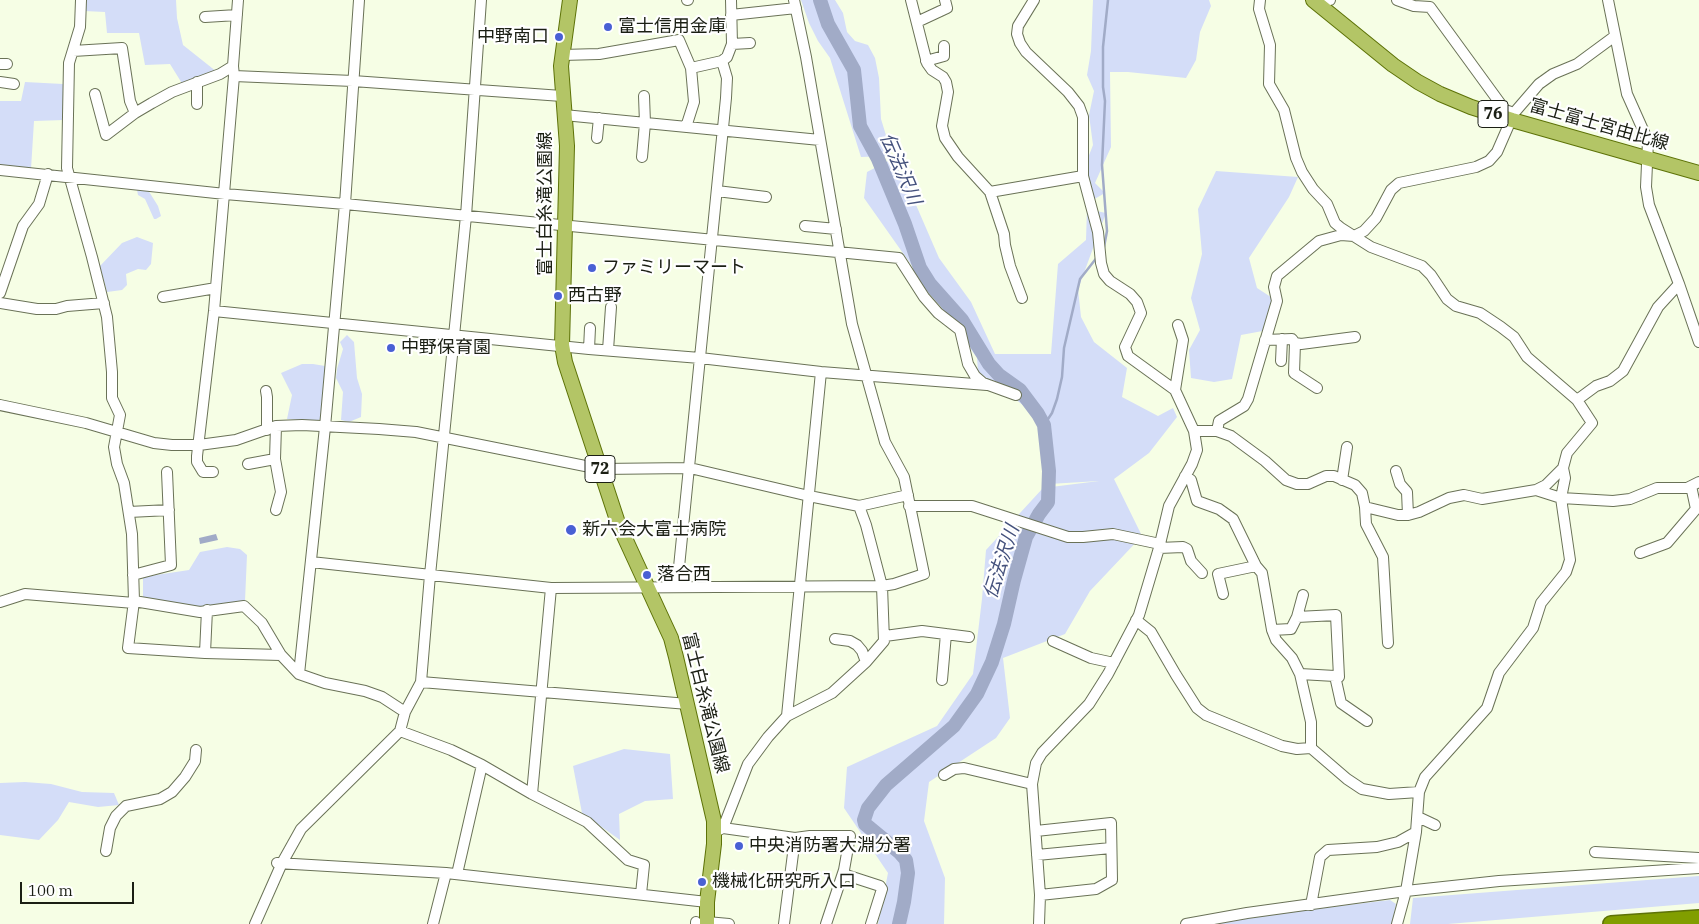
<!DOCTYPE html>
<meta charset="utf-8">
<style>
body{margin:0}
#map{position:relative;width:1699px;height:924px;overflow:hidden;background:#f6fee5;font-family:"IBM Plex Serif",serif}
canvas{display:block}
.scale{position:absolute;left:20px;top:882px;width:114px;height:22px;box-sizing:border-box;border:2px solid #1b1f14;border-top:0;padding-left:6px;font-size:15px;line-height:18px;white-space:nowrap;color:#1b1f14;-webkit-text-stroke:4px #fff;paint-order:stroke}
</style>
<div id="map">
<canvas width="1699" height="924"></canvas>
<div class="scale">100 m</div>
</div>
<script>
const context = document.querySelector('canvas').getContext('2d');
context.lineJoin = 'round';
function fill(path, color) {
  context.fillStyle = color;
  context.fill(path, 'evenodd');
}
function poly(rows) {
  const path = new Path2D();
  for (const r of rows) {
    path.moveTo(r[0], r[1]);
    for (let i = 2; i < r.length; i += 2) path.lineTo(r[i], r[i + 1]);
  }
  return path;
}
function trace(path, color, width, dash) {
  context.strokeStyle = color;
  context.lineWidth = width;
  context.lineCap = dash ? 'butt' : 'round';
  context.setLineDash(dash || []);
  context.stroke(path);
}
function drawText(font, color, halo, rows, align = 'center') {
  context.font = font + ' "IBM Plex Serif","Noto Sans JP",serif';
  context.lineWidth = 4.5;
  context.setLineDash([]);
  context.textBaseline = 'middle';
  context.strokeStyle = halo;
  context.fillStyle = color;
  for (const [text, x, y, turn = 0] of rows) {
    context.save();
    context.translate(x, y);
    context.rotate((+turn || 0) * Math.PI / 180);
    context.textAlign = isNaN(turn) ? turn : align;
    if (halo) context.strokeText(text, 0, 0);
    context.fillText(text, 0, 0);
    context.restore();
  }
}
fill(poly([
 [85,0,176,0,177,18,183,45,217,72,183,85,170,64,145,65,139,33,107,33,105,12,84,11],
 [801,0,835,0,843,13,847,32,855,41,868,45,875,58,879,78,881,119,889,145,887,156,861,157,830,58,818,41,809,23],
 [1093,0,1209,0,1211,6,1200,32,1196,60,1186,78,1128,72,1110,72,1111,147,1095,183,1105,193,1091,201,1086,163,1093,145,1089,115,1094,91,1087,75,1091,51],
 [25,82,63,84,64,120,34,121,31,169,0,167,0,101,21,101],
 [892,159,910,191,939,258,971,302,995,354,1051,354,1058,264,1086,240,1087,209,1106,213,1078,289,1081,317,1094,342,1127,368,1122,397,1158,416,1173,408,1177,417,1149,453,1114,479,1142,536,1090,591,1065,634,1003,658,1010,718,996,738,929,782,924,821,945,878,944,924,878,924,888,873,844,808,847,767,937,726,973,674,982,599,986,550,1043,488,1099,481,1049,484,1046,422,978,372,977,358,864,198,867,172],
 [1216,171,1298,177,1289,197,1249,258,1257,288,1277,301,1268,330,1241,335,1232,379,1214,382,1191,378,1189,350,1200,330,1191,298,1202,254,1198,209],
 [141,188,148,190,158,206,161,216,156,219,154,219,145,199,138,195,137,190],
 [137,237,153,243,151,264,146,270,138,269,126,274,127,285,122,290,107,292,100,266,122,243],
 [347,335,354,342,357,378,362,394,361,417,349,422,341,420,343,392,336,378,337,369,343,349,340,342],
 [302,364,313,364,325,366,325,392,321,417,318,422,287,419,292,395,281,373],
 [227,547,240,549,247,555,245,601,200,608,143,598,143,577,189,570,200,552],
 [624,749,670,754,673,799,645,801,619,814,620,840,582,813,573,766],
 [25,782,51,784,82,792,114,793,119,805,98,807,69,802,58,820,39,840,0,835,0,783],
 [1699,876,1699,903,1448,924,1410,924,1413,898],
 [1390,900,1396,904,1392,924,1198,924,1220,920]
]), '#d4ddf8');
fill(poly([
 [216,534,218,540,200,544,199,538]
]), '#a1abc7');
trace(poly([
 [1104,247,1107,231,1102,165,1105,101,1103,87,1103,47,1108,0],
 [1044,425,1052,413,1057,399,1062,377,1064,348,1080,279,1098,256]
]), '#a1abc7', 2.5);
trace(poly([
 [820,0,828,24,854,70,860,126,878,159,905,224,920,268,930,284,962,320,989,364,999,375,1020,390,1038,414,1044,425,1049,471,1048,502,1039,514,1026,537,1014,580,1004,624,992,662,977,694,954,726,886,785,868,808,864,820,865,824,899,852,906,860,908,873,904,902,899,924]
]), '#a1abc7', 14);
const minor = poly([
 [81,0,80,27,69,63,67,168,92,257,107,317,112,372,112,398,120,415,114,447,117,464,124,483,132,534,134,601,128,648,205,653,281,655],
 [687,0,688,0],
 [911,0,927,63,932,70,943,77,946,82,948,92,942,126,945,138,958,157,990,192,1083,176],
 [1034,0,1018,26,1017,34,1020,43,1026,52,1068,92,1079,106,1083,117,1083,176,1098,232,1101,263,1104,274,1110,281,1130,294,1137,302,1141,313,1125,347,1128,356,1175,390,1194,431,1197,450,1192,464,1169,506,1159,548,1139,615,1108,674,1089,704,1042,753,1036,763,1032,784,1040,895,1039,924],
 [1260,0,1259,9,1270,45,1269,84,1284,110,1296,158,1302,172,1313,189,1327,204,1335,223,1341,228,1371,247,1422,266,1431,275,1447,299,1456,306,1480,313,1501,327,1514,337,1527,357,1577,400,1592,423,1567,453,1563,468,1565,478,1561,498,1570,560,1566,572,1541,603,1533,628,1499,673,1487,708,1425,777,1419,792,1416,832,1406,891,1397,924],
 [1397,0,1414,6,1430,7,1505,110,1514,113],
 [1608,0,1627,94,1648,141,1646,187,1649,205,1679,284,1699,342],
 [1317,3,1330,0],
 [731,15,796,8],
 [205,17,237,15],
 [917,22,947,8,945,0],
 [732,44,750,43],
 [73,51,122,48,130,101,135,113],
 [562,55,599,54,679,40,691,68,694,102,686,127],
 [926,61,944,56,944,46],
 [0,64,7,64],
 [691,68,722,61],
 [234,76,353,81,562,96],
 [0,82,14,84],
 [95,94,106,135,135,113,152,103,172,92,220,74,233,66],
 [197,104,197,82],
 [564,115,820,140],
 [597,138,599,118],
 [642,157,645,123,644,96],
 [0,170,225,194,345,204,899,258,924,297,938,313,960,330,968,364,975,376,983,383,1016,395],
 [717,191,766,197],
 [990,192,1004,234,1005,245,1010,266,1022,298],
 [805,226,836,229],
 [0,293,23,226,39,204,48,174],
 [163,297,216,288],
 [0,303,37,309,56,309,67,306,104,303],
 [214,311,589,349,700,358,821,372,987,385],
 [1265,340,1292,339,1295,343,1301,344,1355,337],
 [1295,343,1294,373,1317,388],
 [589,349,590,328],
 [608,350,611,307],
 [1281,361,1282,339],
 [1175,390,1183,340,1178,325],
 [266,391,267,397,267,430],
 [1577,400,1596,386,1610,381,1623,371,1658,307,1679,284],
 [0,405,86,423,154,443,172,445,199,445,236,440,276,426,302,425,379,429,416,432,600,469,690,468,809,496,859,506,908,495],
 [1194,431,1217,431,1231,436,1265,461,1286,480,1297,484,1308,484,1326,476,1334,476,1355,485,1362,493,1365,507,1398,515,1408,515,1419,512,1449,498,1464,495,1482,499,1536,490,1546,485,1563,468],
 [1217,431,1219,421,1244,406,1248,399,1277,301,1274,287,1277,276,1319,241,1341,235,1354,236,1364,231,1376,218,1391,190,1399,183,1476,167,1489,161,1497,152,1514,113,1539,84,1553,74,1577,64,1615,36],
 [248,464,275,459],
 [1396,471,1400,484,1407,492,1408,515],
 [213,472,203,472,197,462,197,456,214,311,234,76,233,66,238,0],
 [1185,476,1191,480,1197,501,1219,509,1233,519,1256,566,1262,573,1272,630,1276,640,1292,658,1300,674,1311,722,1311,748],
 [1342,480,1347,447],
 [1536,490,1561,498,1613,501,1630,499,1657,488,1687,488,1699,482],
 [909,506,972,506,1068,537,1083,537,1113,534,1160,544],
 [1365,507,1366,524,1383,557,1388,643],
 [276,510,281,492,275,459,276,426],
 [129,512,169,510],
 [1159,548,1183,547,1187,549,1191,561,1202,573],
 [1640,553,1667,543,1696,509,1691,486],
 [311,562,551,588,882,586,894,584,924,574,904,477,885,442,852,324,806,57,794,0],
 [133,575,171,565,167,472],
 [677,587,726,98,727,78,722,61,727,57,732,44,731,0],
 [1223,594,1218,574,1256,566],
 [134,601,200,612,244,606,262,623,281,655,299,674,325,683,365,691,382,697,405,712],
 [0,602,25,594,134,603],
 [1297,617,1303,595],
 [1136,620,1151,632,1176,675,1197,708,1206,715,1282,746,1297,749,1311,748,1347,779,1362,789,1389,794,1419,792],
 [1272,630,1291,629,1297,617,1336,615,1339,677,1335,676,1341,703,1367,721],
 [885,636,922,631,969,637],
 [835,639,850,641,857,645,862,651,866,662],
 [1053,641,1091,658,1114,663],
 [205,653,207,610],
 [299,674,325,427,345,204,359,0],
 [1300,674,1335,676],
 [942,680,946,634],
 [421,682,688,704],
 [787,716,821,372],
 [400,731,451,750,482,765,532,794,587,822,628,860,644,865,641,894],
 [944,775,954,769,964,768,1032,784],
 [532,794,551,588],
 [1418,817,1435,825],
 [723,828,795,838],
 [1036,831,1111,823,1112,880,1096,889,1040,895],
 [715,832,723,828,748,764,768,737,787,716,832,693,866,662,884,641,882,586,866,525,859,506],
 [106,851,110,828,116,816,126,806,160,799,172,792,185,777,195,761,196,750],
 [1595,852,1699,858],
 [1037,855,1111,848],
 [277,863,446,873,707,902],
 [457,874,482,765],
 [843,874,880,886,882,889,871,924],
 [1311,905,1320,857,1328,850,1377,847,1398,842,1416,832],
 [707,922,729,924],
 [255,924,282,863,301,829,400,731,405,712,421,682,430,575,466,216,481,0],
 [433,924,446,873],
 [696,924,696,922],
 [784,924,795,838,810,836,850,836,844,870,826,924],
 [1186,924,1247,913,1406,891,1499,881,1699,868]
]);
const major = poly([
 [570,0,561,66,567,146,562,345,565,362,618,523,658,610,671,638,676,657,714,821,714,844,707,902,707,924],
 [1313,0,1393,65,1418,82,1440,94,1471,107,1512,120,1699,173]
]);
const highway = poly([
 [1611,924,1699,918]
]);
trace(minor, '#6a7257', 12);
trace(major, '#5d7207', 16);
trace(highway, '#5d7207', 18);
trace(minor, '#fff', 10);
trace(major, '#b3c566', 14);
trace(highway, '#819e00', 15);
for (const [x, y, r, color] of [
 [608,27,5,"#4960d4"],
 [559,37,5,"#4960d4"],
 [592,268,5,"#4960d4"],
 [558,296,5,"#4960d4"],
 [391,348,5,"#4960d4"],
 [571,530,6,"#4960d4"],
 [647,575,5,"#4960d4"],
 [739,846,5,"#4960d4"],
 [702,882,5,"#4960d4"]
]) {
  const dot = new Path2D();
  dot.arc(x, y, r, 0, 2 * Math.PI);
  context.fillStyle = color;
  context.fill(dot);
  trace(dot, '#fff', 2);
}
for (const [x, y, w] of [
 [1493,114,30],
 [600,469,30]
]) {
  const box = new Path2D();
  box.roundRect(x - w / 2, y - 13.5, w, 27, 4);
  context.fillStyle = '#fff';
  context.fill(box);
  trace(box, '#1b1f14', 1);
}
drawText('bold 16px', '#1b1f14', null, [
 ["76",1493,114],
 ["72",600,469]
]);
drawText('18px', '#1b1f14', '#fff', [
 ["富士信用金庫",618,27],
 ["中野南口",549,37,"right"],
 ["ファミリーマート",602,268],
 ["西古野",568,296],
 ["中野保育園",401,348],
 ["新六会大富士病院",582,530],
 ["落合西",657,575],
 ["中央消防署大淵分署",749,846],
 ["機械化研究所入口",712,882]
], 'left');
drawText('18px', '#1b1f14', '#fff', [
 ["富士富士宮由比線",1599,125,16],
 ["富士白糸滝公園線",546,204,-90],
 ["富士白糸滝公園線",705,703,76]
]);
drawText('italic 19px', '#45527d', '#fff', [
 ["伝法沢川",900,169,67],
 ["伝法沢川",1002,562,-72]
]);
</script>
